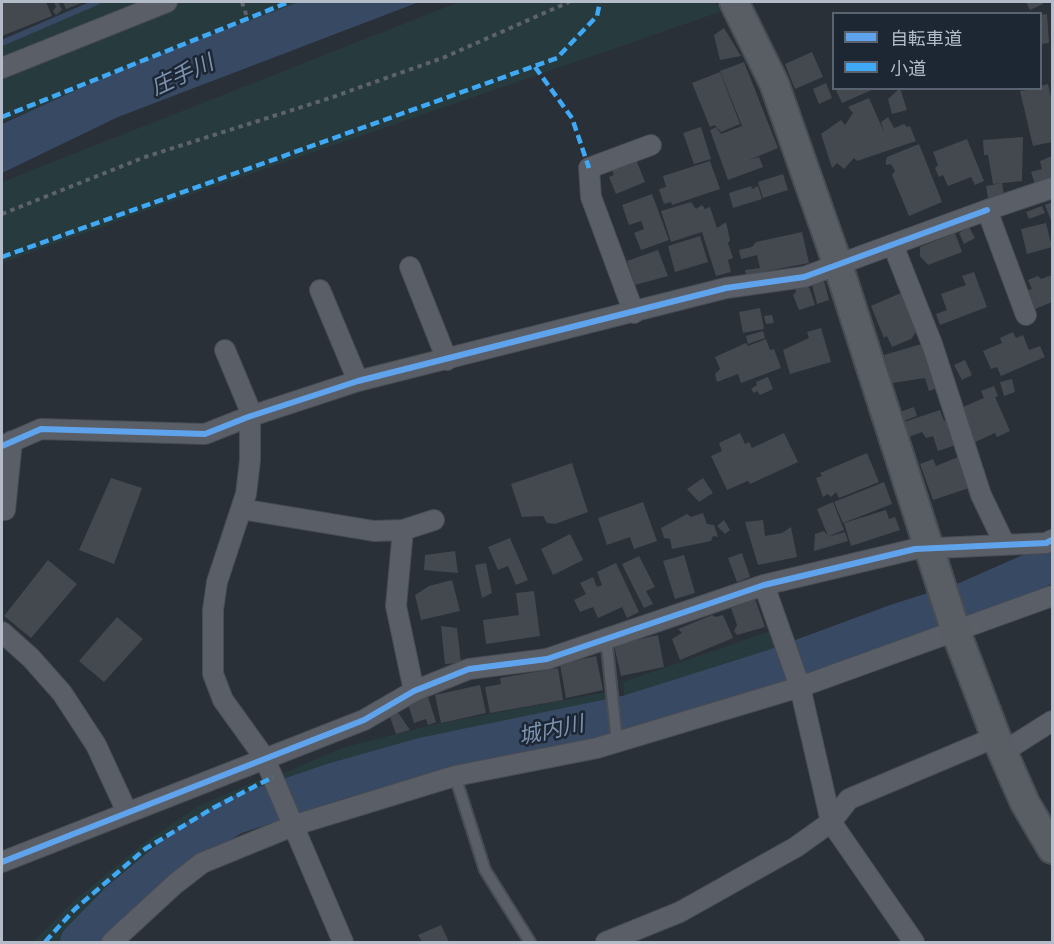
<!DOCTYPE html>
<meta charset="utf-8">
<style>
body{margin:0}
#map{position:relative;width:1054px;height:944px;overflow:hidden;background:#2a3038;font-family:"Exo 2","Noto Sans JP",sans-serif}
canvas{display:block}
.frame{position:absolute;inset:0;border:3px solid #b4bcc9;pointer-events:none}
.legend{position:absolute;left:832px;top:12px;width:210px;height:78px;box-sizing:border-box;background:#1d2633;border:2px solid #59626f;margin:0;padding:8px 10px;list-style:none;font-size:18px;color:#b4bcc9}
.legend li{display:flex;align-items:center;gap:12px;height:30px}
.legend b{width:30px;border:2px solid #59626f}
</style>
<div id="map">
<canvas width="1054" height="944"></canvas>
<div class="frame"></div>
<ul class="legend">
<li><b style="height:8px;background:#60a3ed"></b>自転車道</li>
<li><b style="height:8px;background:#3fa9f5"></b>小道</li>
</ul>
</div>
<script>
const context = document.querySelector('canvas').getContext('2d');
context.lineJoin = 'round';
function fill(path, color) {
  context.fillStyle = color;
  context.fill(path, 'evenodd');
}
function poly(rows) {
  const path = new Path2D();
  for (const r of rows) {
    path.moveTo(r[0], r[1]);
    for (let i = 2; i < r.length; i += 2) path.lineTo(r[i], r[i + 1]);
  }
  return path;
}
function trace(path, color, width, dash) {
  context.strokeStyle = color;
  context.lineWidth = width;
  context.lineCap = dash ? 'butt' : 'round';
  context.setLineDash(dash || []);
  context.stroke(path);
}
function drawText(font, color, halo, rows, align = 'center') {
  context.font = font + ' "Exo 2","Noto Sans JP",sans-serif';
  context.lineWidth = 5;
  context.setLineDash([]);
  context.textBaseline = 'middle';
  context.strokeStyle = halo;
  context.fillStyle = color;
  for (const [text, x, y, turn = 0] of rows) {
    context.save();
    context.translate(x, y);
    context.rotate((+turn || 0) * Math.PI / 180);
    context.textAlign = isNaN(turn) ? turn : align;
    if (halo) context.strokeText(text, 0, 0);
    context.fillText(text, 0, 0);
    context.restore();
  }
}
fill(poly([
 [102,2,153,2,2,62,2,46],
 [162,2,300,2,2,122,2,68],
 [459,2,715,2,720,12,204,190,2,263,2,182],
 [771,631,778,652,625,702,623,682],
 [607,692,607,707,478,732,362,762,287,789,282,774,345,747,436,724],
 [261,779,271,794,216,821,170,851,100,912,70,942,33,942,75,900,147,841,200,805]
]), '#273a3e');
fill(poly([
 [299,2,419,2,118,117,2,173,2,124,136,63]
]), '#384963');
trace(poly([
 [2,43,97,2]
]), '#384963', 6);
trace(poly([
 [79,942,120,900,185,846,233,816,336,781,425,756,628,714,774,668,896,623,968,600,1052,563]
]), '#384963', 38);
fill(poly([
 [2,2,46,2,52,16,2,36],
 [54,2,58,2,62,10,56,15,53,11,56,7],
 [63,2,84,2,66,9],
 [1026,2,1043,2,1043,4,1030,10],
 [1047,14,1049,43,1040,44,1040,15],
 [724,28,741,56,720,60,714,35],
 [812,52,823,77,795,89,785,64],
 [744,62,778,148,749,160,759,157,763,167,728,180,710,130,716,127,721,134,742,126,720,71],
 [720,72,740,124,721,132,714,124,715,125,710,127,692,83],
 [826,83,832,98,819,104,813,89],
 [1048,84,1052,102,1052,142,1033,146,1020,91,1040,88,1040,86],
 [835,88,876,88,842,103],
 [900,88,907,110,892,114,888,99],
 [869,98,884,132,881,122,888,117,894,128,904,124,907,127,910,126,916,141,857,161,854,158,844,169,837,163,832,168,821,134,841,120,845,125,853,113,848,107],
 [701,127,711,159,694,164,683,133],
 [1023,137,1022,181,993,184,988,155,984,155,983,140],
 [967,139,984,181,975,185,971,177,948,186,943,175,939,177,935,168,938,165,933,152],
 [919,144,942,202,909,216,892,175,895,171,891,164,886,165,886,160,887,157],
 [1052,156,1052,178,1035,184,1031,172,1042,169,1040,161],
 [635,157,645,182,616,194,609,177,614,175,611,167],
 [710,161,720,189,672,205,671,202,664,204,659,189,666,187,663,176],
 [783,174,788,190,763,198,758,182],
 [1002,183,1004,195,988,198,986,186],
 [751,186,752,189,758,186,762,199,733,208,729,193],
 [652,194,669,240,641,250,634,233,644,229,641,221,629,225,622,205],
 [691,202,696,209,702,205,705,209,710,207,717,228,726,222,730,240,728,243,733,258,728,260,731,272,716,276,702,232,671,242,661,211],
 [1052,202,1052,223,1045,205],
 [1042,206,1045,213,1029,219,1026,212],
 [1046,223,1052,247,1027,254,1021,229],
 [969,227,975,238,964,244,959,233],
 [802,232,809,263,746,275,745,270,760,268,757,255,741,259,739,250,752,247,756,242],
 [955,233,962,252,928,265,920,256,920,247],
 [700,236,708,262,675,272,668,246],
 [658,250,668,276,635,285,627,261],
 [974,272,987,307,940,325,936,314,947,310,941,294,966,285,962,276],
 [1052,275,1052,302,1035,309,1028,290,1032,289,1028,280,1038,276,1041,279],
 [824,281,829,300,817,304,812,284],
 [808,284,815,305,799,310,793,295,796,292,795,288],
 [901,293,917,331,911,339,892,347,887,336,884,338,871,306],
 [760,308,764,329,743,333,739,312],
 [772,315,774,323,766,324,764,316],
 [821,328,831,362,790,374,783,350,809,338,807,332],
 [763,331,765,338,748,344,746,336],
 [1013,332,1016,338,1023,335,1029,350,1040,346,1045,357,1001,376,997,367,991,369,983,351,1002,343,1000,338],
 [766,339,770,350,774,349,781,368,741,383,738,374,717,382,715,374,720,369,715,357,746,343,748,346],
 [925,343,937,388,929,391,925,378,892,383,884,355],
 [965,360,972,375,962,380,954,365],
 [768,377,773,389,760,395,757,391,754,393,751,389,757,385,756,382],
 [1012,379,1015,392,1004,396,1000,382],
 [994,386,998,396,995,397,1010,431,997,437,995,433,973,443,962,415,966,414,963,407,984,398,981,391],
 [914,407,917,416,903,421,900,412],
 [940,410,944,421,947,419,956,445,938,451,933,436,926,438,922,432,909,437,904,422],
 [740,433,745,444,749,442,752,448,784,433,798,462,750,484,748,481,727,490,711,456,722,451,719,443],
 [867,453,879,482,839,498,836,492,831,497,828,494,823,497,816,478,822,476,820,473],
 [958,457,969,488,933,500,920,464,933,459,936,466],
 [572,463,588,512,555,524,547,523,543,516,522,517,511,484],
 [111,478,142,488,114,564,79,550],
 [703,478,713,493,699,502,687,489],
 [884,482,892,504,843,523,834,502],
 [643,502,657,541,634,549,630,537,607,545,598,518],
 [833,502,844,530,827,537,845,532,848,541,814,551,815,534,824,531,828,536,817,509],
 [886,510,889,519,895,517,900,530,851,546,844,523],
 [703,513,707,524,714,525,718,537,713,536,711,541,672,549,670,539,664,538,661,528,687,514,691,517],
 [724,520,730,530,725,534,717,526],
 [763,520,765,536,782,533,791,527,797,557,758,565,745,522],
 [570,534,583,560,553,575,541,549],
 [510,538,528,580,516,585,508,566,498,570,488,547],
 [455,551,458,573,424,570,425,555],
 [742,553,750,577,737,582,728,558],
 [684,555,695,593,675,599,663,561],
 [639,556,655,587,646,591,653,604,644,608,622,564],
 [48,560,77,584,31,638,4,616],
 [486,563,492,593,482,598,475,565],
 [616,563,639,612,627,618,622,607,598,618,593,607,580,612,574,600,586,594,580,583,593,577,597,587,602,585,597,572],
 [452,580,460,611,421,620,415,595,429,586],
 [534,591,540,636,486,644,483,620,519,615,516,593],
 [755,599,765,627,737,635,734,631,737,625,731,608],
 [712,615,716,617,723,615,733,638,680,660,672,639,682,633,678,629],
 [117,617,143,639,104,682,79,661],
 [441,626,457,628,461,663,445,664],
 [658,635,664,667,621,676,614,645],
 [596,656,603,690,566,698,560,664],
 [558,668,563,700,490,713,485,687,501,684,500,678],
 [480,685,486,713,441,723,435,695],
 [427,694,436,722,428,725,426,719,414,723,407,701],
 [397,711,410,730,396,734,390,717],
 [441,925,449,942,422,942,418,935]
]), '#444950');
const lane = poly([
 [606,637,617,742],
 [455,776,485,870,530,942]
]);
const street = poly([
 [2,68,167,2],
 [893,245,932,344,981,495,1005,545],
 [410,267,447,360],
 [320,290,358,381],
 [634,313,591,197,589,168,651,145],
 [1026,315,987,210,1052,188],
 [225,350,250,410,250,460,246,494,217,582,213,610,213,674,223,700,264,757,343,942],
 [2,446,41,429,205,434,248,417,358,381,726,288,804,277,987,210],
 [241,509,374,531,403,530],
 [2,510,5,510,12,441],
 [764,585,800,687,831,822,914,942],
 [2,632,31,658,62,693,96,745,127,812],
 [414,691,396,606,403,530,434,520],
 [1003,752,1052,721],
 [2,862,364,720,414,691,469,669,547,659,764,585,915,549,1046,543,1052,540],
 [112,942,175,884,202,863,295,825,455,776,597,748,800,687,1052,596],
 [606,942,680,912,796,847,831,822,849,799,996,737]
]);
const secondary = poly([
 [734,2,774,83,838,265,956,632,996,737,1025,803,1052,849]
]);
trace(lane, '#484c53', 14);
trace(street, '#484c53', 22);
trace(secondary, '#484c53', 32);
trace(poly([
 [242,2,247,17],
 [2,214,145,157,330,98,445,57,569,2]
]), '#5d636a', 4, [4.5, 4.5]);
trace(lane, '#5a5e66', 10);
trace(street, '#5a5e66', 20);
trace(secondary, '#595d64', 28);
trace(poly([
 [535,67,572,118,589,168],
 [2,117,289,2],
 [2,257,557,58,597,16,600,2],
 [45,942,75,909,145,849,213,808,273,777]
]), '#3fa9f5', 4.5, [9, 4.5]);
trace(poly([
 [2,446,41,429,205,434,248,417,358,381,726,288,804,277,987,210],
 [2,862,364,720,414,691,469,669,547,659,764,585,915,549,1046,543,1052,540]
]), '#60a3ed', 6);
drawText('italic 22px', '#7c92b1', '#1d2633', [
 ["庄手川",182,75,-25],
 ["城内川",551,730,-12]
]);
</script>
